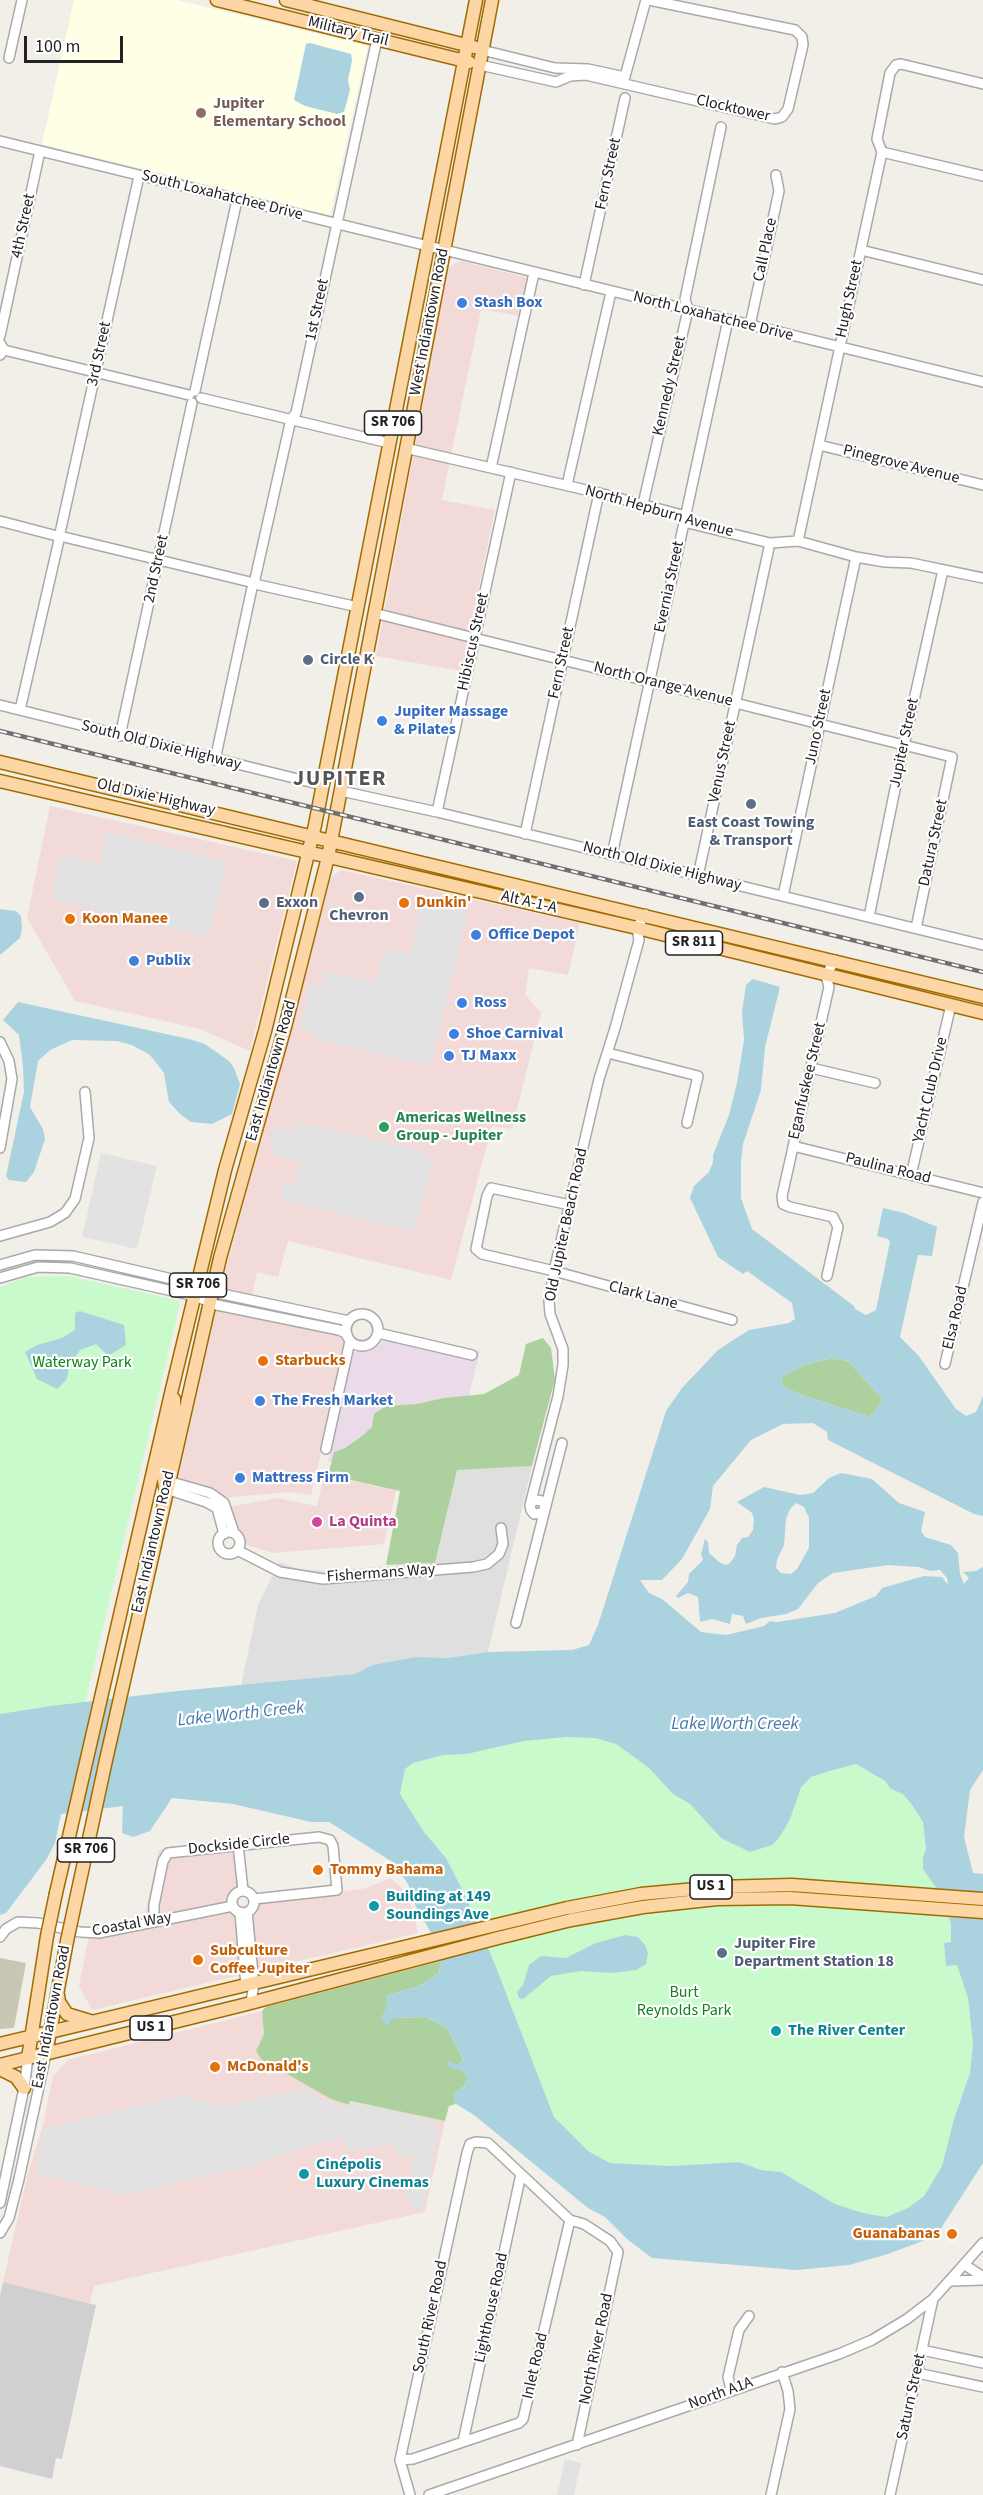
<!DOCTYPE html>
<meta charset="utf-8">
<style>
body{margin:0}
#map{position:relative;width:983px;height:2495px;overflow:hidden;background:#f2efe9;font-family:"Source Sans 3",sans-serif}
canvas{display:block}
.scale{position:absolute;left:24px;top:36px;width:99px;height:27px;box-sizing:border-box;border:3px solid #222;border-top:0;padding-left:8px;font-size:18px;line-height:21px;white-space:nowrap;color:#222;-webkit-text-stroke:4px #fff;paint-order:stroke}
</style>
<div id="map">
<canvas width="983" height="2495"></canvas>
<div class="scale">100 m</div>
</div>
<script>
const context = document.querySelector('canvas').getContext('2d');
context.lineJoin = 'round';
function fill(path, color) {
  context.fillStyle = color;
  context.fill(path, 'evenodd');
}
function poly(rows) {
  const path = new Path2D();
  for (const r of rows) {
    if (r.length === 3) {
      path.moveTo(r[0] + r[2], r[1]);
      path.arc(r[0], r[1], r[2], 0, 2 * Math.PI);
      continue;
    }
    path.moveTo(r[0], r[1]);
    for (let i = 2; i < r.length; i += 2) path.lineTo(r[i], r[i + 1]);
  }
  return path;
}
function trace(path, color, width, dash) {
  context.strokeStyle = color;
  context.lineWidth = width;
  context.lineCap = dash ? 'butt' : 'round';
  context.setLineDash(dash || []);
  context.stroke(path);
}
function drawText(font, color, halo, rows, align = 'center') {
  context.font = font + ' "Source Sans 3",sans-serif';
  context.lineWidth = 4.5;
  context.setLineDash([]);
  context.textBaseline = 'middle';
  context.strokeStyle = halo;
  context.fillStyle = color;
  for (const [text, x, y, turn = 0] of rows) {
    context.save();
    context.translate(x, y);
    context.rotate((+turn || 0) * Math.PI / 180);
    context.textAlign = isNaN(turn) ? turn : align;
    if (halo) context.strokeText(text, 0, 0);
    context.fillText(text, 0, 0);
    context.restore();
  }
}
fill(poly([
 [532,1466,488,1652,447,1658,416,1657,372,1665,355,1674,241,1686,258,1605,279,1562,298,1569,324,1571,435,1563,457,1469]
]), '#e0dfdf');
fill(poly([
 [461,261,528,278,520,316,481,309,442,500,495,510,461,671,376,656,448,267],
 [50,806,297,861,250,1051,200,1029,75,1001,27,918],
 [341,870,580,923,568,975,529,968,525,994,541,1013,512,1129,492,1126,451,1280,288,1241,278,1277,257,1272,248,1315,341,1334,346,1345,311,1495,289,1492,220,1498,178,1480,224,1276,331,878],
 [324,1476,396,1490,384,1544,274,1553,238,1543,229,1507,277,1498,317,1506],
 [234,1841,239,1906,367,1888,390,1878,401,1887,414,1912,418,1933,92,2010,79,1986,90,1930,144,1918,159,1850],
 [262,2011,264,2034,256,2051,341,2098,445,2121,425,2212,94,2286,90,2303,3,2282,28,2173,43,2125,53,2076,68,2060]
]), '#f2dad9');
fill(poly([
 [386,1331,480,1351,467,1404,328,1462,353,1352,370,1350,381,1344]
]), '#ebdbe8');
fill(poly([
 [74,0,177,0,368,46,330,215,42,144]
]), '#ffffe5');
fill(poly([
 [3,2282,96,2305,62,2459,56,2458,52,2479,0,2466,0,2296]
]), '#d0d0d0');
fill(poly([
 [0,1958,26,1963,14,2028,0,2029]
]), '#c7c7b4');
fill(poly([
 [543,1338,551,1348,555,1379,532,1466,457,1470,435,1563,386,1565,400,1491,328,1475,334,1452,345,1448,362,1436,372,1427,374,1414,386,1406,417,1404,444,1398,484,1394,519,1375,526,1344],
 [832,1358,848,1361,883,1400,870,1417,801,1395,782,1386,781,1379,786,1374,807,1364],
 [441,1961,439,1973,419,1986,386,1996,393,2018,426,2017,447,2028,463,2060,458,2065,468,2077,464,2086,453,2094,456,2104,449,2106,445,2121,351,2101,350,2105,331,2099,261,2059,256,2051,264,2034,262,2011,266,2007]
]), '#add19e');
fill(poly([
 [69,1276,180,1301,178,1312,85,1703,0,1716,0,1287,27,1277],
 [567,1737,595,1738,616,1744,649,1768,673,1794,690,1804,721,1838,736,1844,794,1812,797,1795,811,1777,856,1764,885,1781,891,1789,903,1794,912,1805,923,1822,926,1849,923,1857,951,1924,951,1942,944,1943,946,1966,957,1965,968,1998,973,2044,970,2073,954,2119,942,2166,924,2196,908,2208,886,2217,863,2213,835,2204,781,2172,761,2170,739,2162,671,2166,610,2163,588,2151,554,2117,494,1962,446,1858,424,1832,400,1794,405,1769,413,1763,443,1755,467,1754,524,1741]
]), '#c8facc');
fill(poly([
 [107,832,222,861,226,865,209,937,53,900,52,895,61,855,99,864],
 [422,901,468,912,431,1064,428,1066,316,1039,313,1033,300,1026,311,982,322,985,325,971,376,983,385,949,410,955],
 [296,1121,427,1152,426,1157,433,1159,415,1232,280,1199,284,1183,295,1185,301,1163,275,1156,271,1141,276,1125,293,1129],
 [101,1153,157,1166,137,1249,82,1237],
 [305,2089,327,2102,348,2108,350,2101,434,2120,433,2126,440,2128,422,2209,413,2210,411,2202,406,2198,414,2157,396,2153,394,2143,349,2152,344,2139,303,2147,258,2164,124,2195,35,2173,43,2129,182,2095,220,2106],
 [565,2459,581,2463,574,2495,557,2495]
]), '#e2e2e2');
fill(poly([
 [310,43,351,54,352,61,348,80,350,90,344,112,337,114,305,106,294,100,306,44],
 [0,909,16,911,21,916,22,928,20,938,0,955],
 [753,979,780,987,765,1047,761,1090,743,1144,741,1161,741,1198,752,1229,854,1306,855,1309,866,1315,876,1310,890,1242,888,1239,877,1236,883,1208,904,1213,937,1227,932,1256,918,1255,900,1337,918,1355,956,1409,966,1416,976,1412,983,1396,983,1516,974,1514,828,1440,827,1432,813,1423,783,1424,751,1440,713,1486,710,1509,682,1559,662,1580,640,1580,649,1593,662,1599,701,1632,726,1635,764,1626,770,1621,777,1622,835,1613,876,1596,882,1588,924,1576,942,1577,948,1585,947,1578,940,1570,930,1571,919,1567,888,1565,833,1573,818,1583,798,1609,786,1614,761,1618,746,1624,743,1616,732,1614,730,1624,712,1619,700,1622,698,1597,688,1593,678,1598,676,1596,688,1582,689,1574,703,1560,701,1554,705,1539,708,1542,709,1553,719,1562,726,1565,730,1563,735,1556,737,1545,742,1538,748,1537,753,1530,754,1519,752,1513,737,1502,764,1487,800,1495,813,1493,829,1478,841,1473,872,1479,899,1503,925,1512,921,1531,925,1537,951,1545,958,1553,960,1574,964,1584,969,1578,963,1572,976,1571,983,1567,983,1770,970,1790,964,1837,973,1873,983,1874,983,2163,936,2236,888,2254,849,2265,796,2270,652,2258,627,2239,605,2217,588,2208,474,2115,456,2104,453,2094,464,2086,468,2077,462,2071,447,2066,447,2061,458,2065,463,2060,447,2028,426,2017,393,2018,387,2026,381,2017,387,2007,386,1996,419,1986,439,1973,441,1960,434,1938,416,1907,408,1884,394,1863,329,1822,311,1822,233,1804,172,1798,150,1831,133,1837,122,1833,123,1806,61,1814,55,1843,46,1860,6,1913,0,1915,0,1714,51,1706,168,1692,355,1674,372,1665,416,1657,447,1658,488,1652,572,1650,589,1645,598,1625,666,1411,682,1388,718,1350,749,1330,789,1323,795,1319,792,1303,747,1271,743,1274,718,1257,690,1198,694,1186,709,1172,713,1162,713,1155,729,1115,737,1083,744,1040,742,1011,746,985],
 [832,1358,848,1361,883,1400,870,1417,801,1395,782,1386,781,1380,786,1374,807,1364],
 [796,1503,804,1507,809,1518,809,1548,797,1569,791,1574,781,1573,776,1568,777,1560,784,1545,786,1519,790,1509],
 [567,1737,595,1738,616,1744,649,1768,673,1794,690,1804,721,1838,750,1852,772,1845,779,1838,790,1819,801,1788,811,1777,830,1771,856,1764,885,1781,891,1789,903,1794,912,1805,923,1822,926,1849,923,1857,923,1869,940,1893,951,1924,951,1942,944,1943,946,1966,957,1965,968,1998,973,2044,970,2073,954,2119,942,2166,924,2196,908,2208,886,2217,863,2213,835,2204,781,2172,761,2170,739,2162,671,2166,610,2163,588,2151,554,2117,494,1962,464,1893,446,1858,424,1832,400,1794,405,1769,413,1763,443,1755,467,1754,524,1741],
 [18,1002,189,1039,205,1044,229,1061,234,1068,240,1084,232,1114,212,1124,191,1122,180,1114,169,1102,164,1073,150,1055,132,1045,117,1041,72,1040,50,1050,38,1061,30,1107,43,1129,45,1139,34,1172,26,1182,9,1180,6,1176,24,1092,23,1066,19,1035,3,1020],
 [80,1311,124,1325,126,1345,108,1356,96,1344,80,1350,70,1364,67,1379,57,1389,37,1379,25,1352,37,1345,62,1338,75,1330,75,1313],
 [625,1935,638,1937,645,1945,648,1953,646,1964,636,1970,612,1973,581,1971,551,1976,523,1999,519,1998,517,1992,523,1985,529,1965,541,1956,566,1958,596,1943]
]), '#aad3df');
const minor = poly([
 [482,50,555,68,588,69,625,77],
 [9,58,22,0],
 [480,65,556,82,570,76,586,75,775,119,782,117,788,109,803,45,802,37,795,30,649,0],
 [624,80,646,0],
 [0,141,983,382],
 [882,152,983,176],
 [861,250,983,280],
 [584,285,625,98],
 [750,325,779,191,776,175],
 [0,336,40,151],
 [0,343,4,350,0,355],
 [4,350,189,395],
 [195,391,237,200],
 [201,398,389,443],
 [819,445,983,485],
 [405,448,599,493,686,516,688,523,770,543,798,541,856,557,885,562,911,563,983,578],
 [491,468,534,273],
 [567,485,611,292],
 [643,504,688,310,685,299,721,127],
 [0,521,57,536],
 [60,533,139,176],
 [64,537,250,582],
 [798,541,882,152,877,139,890,73,896,65,901,64,983,84],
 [255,579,291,419,296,413,377,39],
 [259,585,358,607],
 [374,613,952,757,916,928],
 [0,705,322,785],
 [20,710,59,540],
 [120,736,192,403],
 [215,760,252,588],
 [341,791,437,812,983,945],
 [437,812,511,472],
 [525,834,599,493],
 [612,855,728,320],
 [698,876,770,543],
 [783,896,856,557],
 [869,917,904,745,943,570],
 [0,1042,9,1061,12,1079,0,1148],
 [608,1053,698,1076,687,1123],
 [811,1068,875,1083],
 [793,1146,983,1193],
 [911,1175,951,1005],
 [570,1205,491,1188,487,1196,476,1249,482,1254,554,1271,732,1320],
 [0,1236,50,1222,65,1213,75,1199,89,1138,85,1092],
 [0,1265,35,1255,73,1256,198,1285,213,1292,349,1321],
 [827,1276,838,1227,833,1217,790,1207,783,1204,782,1196,829,987,826,975,835,960],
 [0,1278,38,1267,70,1268,195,1296,217,1305,339,1330,347,1334],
 [362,1330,16],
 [378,1333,472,1355],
 [945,1364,983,1202],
 [326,1449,350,1341],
 [168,1481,210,1493,224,1503,234,1533],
 [166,1489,206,1502,217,1508,224,1534],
 [531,1503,536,1500,542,1501,545,1506,543,1513,534,1514,531,1510,530,1505,558,1396,563,1365,563,1349,550,1314,549,1301,554,1271,599,1079,615,1028,639,940,637,928,645,914],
 [229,1543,11],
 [237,1550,280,1572,323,1579,473,1567,487,1564,499,1554,503,1544,501,1528],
 [516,1623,562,1443],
 [238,1845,243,1890],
 [243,1902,11],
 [240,1912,246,1986],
 [247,1912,254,1984,251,2002],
 [154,1922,154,1905,163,1861,168,1853,319,1837,330,1840,333,1846,337,1890,254,1899],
 [0,1937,6,1929,18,1922,38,1923,80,1932,99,1933,233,1906],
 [0,2203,24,2088,28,2058],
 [0,2233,9,2218,19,2179,46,2054],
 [965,2265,983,2277],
 [951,2281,983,2280],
 [922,2350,983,2363],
 [917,2373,983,2387],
 [731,2390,728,2377,739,2330,749,2316],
 [463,2442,521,2174],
 [400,2460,413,2459,519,2423,523,2419,570,2220],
 [410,2495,400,2460,467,2153,470,2144,476,2142,488,2143,570,2220,584,2224,610,2241,618,2252,577,2445],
 [429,2495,839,2354,872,2340,907,2319,933,2299,983,2243],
 [771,2495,790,2409,788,2391,782,2372],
 [890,2495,933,2299]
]);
const major = poly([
 [217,0,469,62],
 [286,0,474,47],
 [0,762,983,997],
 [0,781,637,928,983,1013],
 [165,1487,162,1469,174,1418,174,1399],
 [106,1760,220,1258,285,1027,328,857,492,0],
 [56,1893,172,1389,225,1170,265,1031,315,825,476,0],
 [58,1995,59,2002,67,2014,90,2021],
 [0,2044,567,1908,641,1894,717,1887,792,1885,983,1899],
 [46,2054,67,1941],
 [28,2058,47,1936],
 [0,2065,243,2005,498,1938,571,1920,643,1907,717,1899,790,1898,983,1912],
 [0,2069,16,2077,24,2088]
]);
trace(minor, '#a9a9a9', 12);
trace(major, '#a06b00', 15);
trace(minor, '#fff', 9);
trace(major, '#fcd6a4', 12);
const rail = poly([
 [0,731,983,972]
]);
trace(rail, '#707070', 4.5);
trace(rail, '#fff', 2, [7]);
const majorBridge = poly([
 [47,1936,56,1893],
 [67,1941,106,1760]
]);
trace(majorBridge, '#a06b00', 15, []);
trace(majorBridge, '#fcd6a4', 12);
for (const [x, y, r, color] of [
 [201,113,6,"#8d6e63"],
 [462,303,6,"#3f7fe0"],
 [308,660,6,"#5c6f8a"],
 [382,721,6,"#3f7fe0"],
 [751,804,6,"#5c6f8a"],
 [359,897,6,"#5c6f8a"],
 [264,903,6,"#5c6f8a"],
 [404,903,6,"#e8710a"],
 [70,919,6,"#e8710a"],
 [476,935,6,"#3f7fe0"],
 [134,961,6,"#3f7fe0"],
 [462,1003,6,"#3f7fe0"],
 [454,1034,6,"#3f7fe0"],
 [449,1056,6,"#3f7fe0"],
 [384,1127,6,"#2e9e5b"],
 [263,1361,6,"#e8710a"],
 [260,1401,6,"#3f7fe0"],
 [240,1478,6,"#3f7fe0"],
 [317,1522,6,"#d1479c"],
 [318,1870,6,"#e8710a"],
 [374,1906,6,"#0f9aa8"],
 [722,1953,6,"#5c6f8a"],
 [198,1960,6,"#e8710a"],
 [776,2031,6,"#0f9aa8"],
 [215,2067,6,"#e8710a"],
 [304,2174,6,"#0f9aa8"],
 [952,2234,6,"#e8710a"]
]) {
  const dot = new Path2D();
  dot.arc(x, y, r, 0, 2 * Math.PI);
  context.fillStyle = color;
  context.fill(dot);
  trace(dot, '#fff', 2);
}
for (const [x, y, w] of [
 [393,423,57],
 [694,943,57],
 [198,1285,57],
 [86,1850,57],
 [711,1887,42],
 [151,2028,42]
]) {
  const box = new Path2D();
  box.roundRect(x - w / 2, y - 12, w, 24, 4.5);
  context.fillStyle = '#fff';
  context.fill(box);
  trace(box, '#222', 1.5);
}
drawText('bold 15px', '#222', null, [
 ["SR 706",393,423],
 ["SR 811",694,943],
 ["SR 706",198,1285],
 ["SR 706",86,1850],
 ["US 1",711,1887],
 ["US 1",151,2028]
]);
drawText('16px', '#222', '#fff', [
 ["Military Trail",348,32,14],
 ["Clocktower",733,109,13],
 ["Fern Street",609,174,-78],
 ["South Loxahatchee Drive",222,196,14],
 ["4th Street",24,226,-78],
 ["Call Place",766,250,-78],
 ["Hugh Street",850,299,-78],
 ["1st Street",318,310,-78],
 ["North Loxahatchee Drive",713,317,14],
 ["West Indiantown Road",430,322,-79],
 ["3rd Street",100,354,-78],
 ["Kennedy Street",670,386,-77],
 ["Pinegrove Avenue",901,465,14],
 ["North Hepburn Avenue",659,512,16],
 ["2nd Street",157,569,-78],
 ["Evernia Street",670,587,-78],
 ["Hibiscus Street",474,642,-78],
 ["Fern Street",562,663,-78],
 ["North Orange Avenue",663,685,14],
 ["Juno Street",819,727,-78],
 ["Jupiter Street",905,743,-78],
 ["South Old Dixie Highway",161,746,14],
 ["Venus Street",723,762,-78],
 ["Old Dixie Highway",156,798,13],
 ["Datura Street",934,843,-78],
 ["North Old Dixie Highway",662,867,14],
 ["Alt A-1-A",529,903,13],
 ["East Indiantown Road",272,1071,-74],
 ["Eganfuskee Street",808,1081,-77],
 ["Yacht Club Drive",931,1090,-77],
 ["Paulina Road",888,1169,14],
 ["Old Jupiter Beach Road",567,1225,-78],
 ["Clark Lane",643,1296,15],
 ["Elsa Road",956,1318,-77],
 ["East Indiantown Road",154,1542,-77],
 ["Fishermans Way",381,1574,-4],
 ["Dockside Circle",239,1845,-6],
 ["Coastal Way",132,1925,-10],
 ["East Indiantown Road",52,2017,-79],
 ["Lighthouse Road",492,2308,-78],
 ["South River Road",431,2317,-78],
 ["North River Road",597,2349,-78],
 ["Inlet Road",536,2366,-77],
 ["North A1A",721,2394,-20],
 ["Saturn Street",912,2397,-78]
]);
drawText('bold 16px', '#785e54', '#fff', [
 ["Jupiter",213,104],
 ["Elementary School",213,122]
], 'left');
drawText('bold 16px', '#366cbe', '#fff', [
 ["Stash Box",474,303],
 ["Jupiter Massage",394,712],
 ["& Pilates",394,730],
 ["Office Depot",488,935],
 ["Publix",146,961],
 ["Ross",474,1003],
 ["Shoe Carnival",466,1034],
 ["TJ Maxx",461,1056],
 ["The Fresh Market",272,1401],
 ["Mattress Firm",252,1478]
], 'left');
drawText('bold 16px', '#4e5e75', '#fff', [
 ["Circle K",320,660],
 ["East Coast Towing",751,823,"center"],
 ["& Transport",751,841,"center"],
 ["Exxon",276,903],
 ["Chevron",359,916,"center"],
 ["Jupiter Fire",734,1944],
 ["Department Station 18",734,1962]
], 'left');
drawText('bold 16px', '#c56008', '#fff', [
 ["Dunkin'",416,903],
 ["Koon Manee",82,919],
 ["Starbucks",275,1361],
 ["Tommy Bahama",330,1870],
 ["Subculture",210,1951],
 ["Coffee Jupiter",210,1969],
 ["McDonald's",227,2067],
 ["Guanabanas",940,2234,"right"]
], 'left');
drawText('bold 16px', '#27864d', '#fff', [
 ["Americas Wellness",396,1118],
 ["Group - Jupiter",396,1136]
], 'left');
drawText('16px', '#0c8416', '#fff', [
 ["Waterway Park",82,1363],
 ["Burt",684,1993],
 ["Reynolds Park",684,2011]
]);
drawText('bold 16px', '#b23c85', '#fff', [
 ["La Quinta",329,1522]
], 'left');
drawText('bold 16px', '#0d838f', '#fff', [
 ["Building at 149",386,1897],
 ["Soundings Ave",386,1915],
 ["The River Center",788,2031],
 ["Cinépolis",316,2165],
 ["Luxury Cinemas",316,2183]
], 'left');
drawText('italic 18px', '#4a7aab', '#fff', [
 ["Lake Worth Creek",241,1715,-6],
 ["Lake Worth Creek",735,1725]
]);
context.letterSpacing = '1.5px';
drawText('bold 22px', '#555', '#fff', [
 ["JUPITER",340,780]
]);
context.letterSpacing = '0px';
</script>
